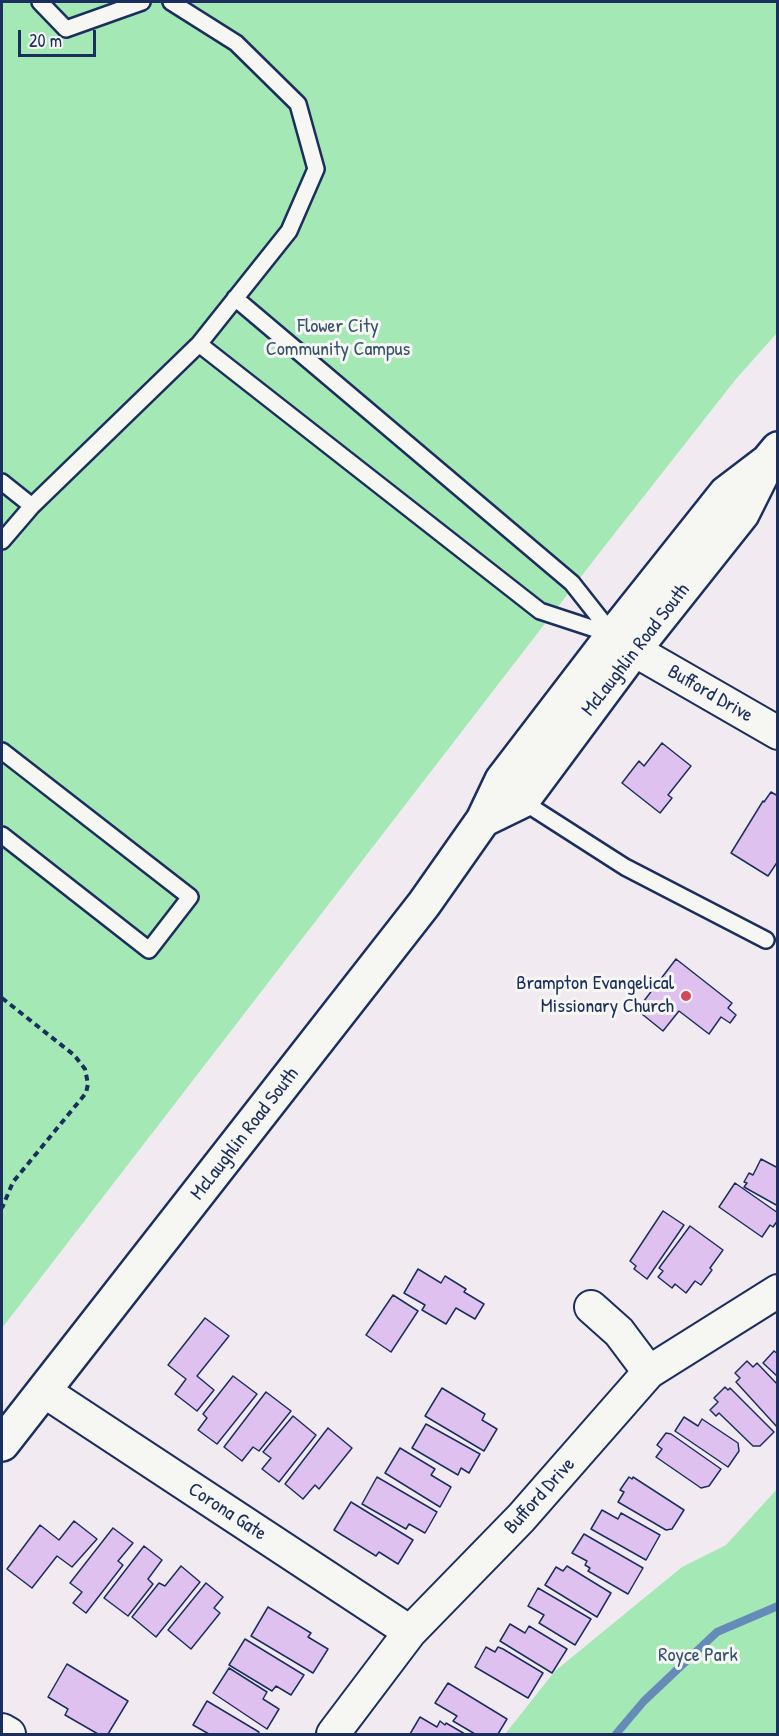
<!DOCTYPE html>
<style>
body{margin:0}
#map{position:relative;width:779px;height:1736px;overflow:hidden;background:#f1ebf1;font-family:"Patrick Hand",sans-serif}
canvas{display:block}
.frame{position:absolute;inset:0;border:3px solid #1b2f5e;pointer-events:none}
.scale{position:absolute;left:18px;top:30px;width:78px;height:27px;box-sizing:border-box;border:3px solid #1b2f5e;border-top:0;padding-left:8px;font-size:18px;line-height:21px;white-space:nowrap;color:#1b2f5e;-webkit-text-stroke:4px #f6f6f2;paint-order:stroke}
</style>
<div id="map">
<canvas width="779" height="1736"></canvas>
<div class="frame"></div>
<div class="scale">20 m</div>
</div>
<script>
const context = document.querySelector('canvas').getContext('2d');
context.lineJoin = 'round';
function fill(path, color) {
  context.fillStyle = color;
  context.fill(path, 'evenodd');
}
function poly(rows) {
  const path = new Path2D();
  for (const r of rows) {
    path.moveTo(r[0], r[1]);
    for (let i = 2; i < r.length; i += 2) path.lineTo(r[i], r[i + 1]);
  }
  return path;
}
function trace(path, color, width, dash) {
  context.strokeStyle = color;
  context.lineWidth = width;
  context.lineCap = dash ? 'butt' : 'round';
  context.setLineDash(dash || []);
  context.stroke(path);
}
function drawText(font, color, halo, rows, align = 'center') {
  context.font = font + ' "Patrick Hand",sans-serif';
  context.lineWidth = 6;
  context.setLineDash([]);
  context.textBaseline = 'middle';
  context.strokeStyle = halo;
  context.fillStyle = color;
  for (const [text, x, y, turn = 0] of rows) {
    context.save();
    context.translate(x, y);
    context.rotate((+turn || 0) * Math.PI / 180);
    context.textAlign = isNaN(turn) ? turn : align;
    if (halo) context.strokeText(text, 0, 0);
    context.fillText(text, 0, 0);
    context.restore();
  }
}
fill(poly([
 [2,2,777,2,777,333,736,379,604,547,2,1328],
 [777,1489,777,1734,505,1734,555,1671,682,1567,726,1545]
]), '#a4e9b5');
trace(poly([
 [616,1734,644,1701,717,1632,778,1606]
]), '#658cb8', 8);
const building = poly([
 [662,743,691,766,668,795,672,798,660,813,622,783,639,761,644,766,662,743],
 [771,792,778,796,778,861,768,876,731,853,763,801,764,802,771,792],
 [676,959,732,1003,728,1008,736,1015,730,1023,721,1017,709,1034,679,1011,663,1031,637,1010,676,959],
 [761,1159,778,1168,778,1206,744,1187,747,1183,744,1182,749,1173,753,1175,761,1159],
 [735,1183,778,1213,778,1220,773,1227,770,1225,762,1237,719,1207,735,1183],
 [663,1211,684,1225,647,1279,634,1269,636,1266,630,1261,663,1211],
 [690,1226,723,1250,710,1268,712,1270,701,1285,695,1281,686,1293,675,1284,672,1288,658,1277,663,1271,659,1268,690,1226],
 [418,1269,441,1283,445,1276,466,1289,464,1292,484,1304,475,1319,456,1308,446,1324,422,1310,425,1305,404,1293,418,1269],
 [393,1295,418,1311,391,1352,366,1335,393,1295],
 [205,1318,229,1336,197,1376,214,1390,197,1411,175,1394,186,1379,168,1365,205,1318],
 [774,1351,778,1354,778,1377,763,1363,774,1351],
 [747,1361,753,1367,757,1363,778,1385,778,1428,736,1382,740,1378,735,1373,747,1361],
 [233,1376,257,1394,217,1444,198,1430,207,1418,203,1414,233,1376],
 [725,1387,728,1390,730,1388,774,1432,760,1446,753,1446,719,1413,716,1416,710,1410,718,1402,714,1398,725,1387],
 [442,1388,485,1414,482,1420,497,1429,484,1451,425,1416,442,1388],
 [266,1392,291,1411,259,1451,253,1447,242,1461,224,1447,266,1392],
 [293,1416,316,1435,279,1482,262,1469,271,1458,263,1452,293,1416],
 [684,1417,698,1426,702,1419,738,1443,739,1451,728,1467,675,1431,684,1417],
 [426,1424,480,1454,469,1473,461,1468,458,1475,412,1448,426,1424],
 [328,1428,352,1448,319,1489,315,1485,303,1499,285,1484,328,1428],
 [666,1433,671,1434,721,1469,709,1486,701,1488,656,1457,662,1449,657,1445,666,1433],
 [400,1448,435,1469,431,1475,451,1487,440,1507,385,1473,400,1448],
 [377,1477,437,1512,425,1533,409,1524,406,1529,362,1504,377,1477],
 [629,1477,632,1479,633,1477,684,1510,672,1529,666,1530,618,1502,624,1492,620,1490,629,1477],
 [351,1502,413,1540,398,1564,379,1552,376,1556,334,1530,351,1502],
 [602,1510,618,1519,621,1513,660,1535,646,1560,591,1529,602,1510],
 [74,1521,97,1539,72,1567,57,1556,32,1588,7,1569,40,1525,59,1540,74,1521],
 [113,1528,133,1543,118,1561,123,1565,86,1613,73,1603,82,1592,70,1583,113,1528],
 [584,1534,643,1568,628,1594,588,1571,590,1568,585,1565,587,1561,572,1553,584,1534],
 [144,1546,162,1560,148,1579,153,1584,128,1616,104,1598,144,1546],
 [181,1566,200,1582,156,1637,132,1617,159,1583,165,1586,181,1566],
 [567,1566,611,1593,597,1617,545,1585,556,1567,563,1571,567,1566],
 [206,1583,223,1597,214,1608,220,1613,191,1649,168,1630,206,1583],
 [538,1588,591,1619,575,1645,539,1623,544,1615,528,1606,538,1588],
 [268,1607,311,1633,308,1637,328,1649,313,1673,251,1636,268,1607],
 [510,1624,525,1633,529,1626,567,1649,552,1673,500,1641,510,1624],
 [245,1639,304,1675,291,1695,276,1686,272,1691,229,1665,245,1639],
 [486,1647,495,1652,498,1647,503,1649,543,1673,528,1698,475,1667,486,1647],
 [67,1664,128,1701,108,1734,98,1734,65,1715,68,1709,48,1697,67,1664],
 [229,1668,267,1692,263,1699,279,1709,267,1729,213,1693,229,1668],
 [448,1683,507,1719,498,1734,475,1734,453,1721,457,1716,435,1703,448,1683],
 [207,1701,259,1732,258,1734,209,1734,193,1725,207,1701],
 [420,1717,437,1727,440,1721,445,1725,446,1723,465,1734,410,1734,420,1717]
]);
fill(building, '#dfc1ef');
trace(building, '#1b2f5e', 1.5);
const service = poly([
 [40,2,66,29,142,2],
 [235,298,572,583,613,635],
 [199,344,540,611,613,635],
 [2,482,32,506,199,344,289,231,316,169,298,104,236,43,171,2],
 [2,541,32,506],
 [2,751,190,897,149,950,2,835],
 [522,801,625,867,766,940]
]);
const minor = poly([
 [614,635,634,650,778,733],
 [591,1307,619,1332,649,1372],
 [44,1391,410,1632],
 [2,1730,9,1734],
 [333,1734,410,1632,521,1518,649,1372,778,1291]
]);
const secondary = poly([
 [483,820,522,801,634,650,742,514,765,468],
 [2,1444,424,904,483,820,502,780,613,635,726,493,768,461,778,449]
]);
trace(service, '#1b2f5e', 20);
trace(minor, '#1b2f5e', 36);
trace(secondary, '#1b2f5e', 38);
trace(poly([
 [2,998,74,1055,85,1069,88,1084,86,1093,13,1182,2,1208]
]), '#1b2f5e', 4, [6, 4.5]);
trace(service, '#f6f6f2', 15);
trace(minor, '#f6f6f2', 32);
trace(secondary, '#f6f6f2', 33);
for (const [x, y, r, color] of [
 [686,996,6,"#d1495b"]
]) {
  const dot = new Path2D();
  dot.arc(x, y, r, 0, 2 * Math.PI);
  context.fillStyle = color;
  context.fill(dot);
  trace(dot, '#f6f6f2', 2);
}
drawText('20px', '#36546f', '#f6f6f2', [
 ["Flower City",338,327],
 ["Community Campus",338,350],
 ["Royce Park",698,1656]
]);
drawText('20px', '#1b2f5e', '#f6f6f2', [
 ["McLaughlin Road South",636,650,-52],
 ["Bufford Drive",710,694,30],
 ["McLaughlin Road South",245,1134,-52],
 ["Bufford Drive",540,1496,-48],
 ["Corona Gate",227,1512,33]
]);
drawText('20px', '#1b2f5e', '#f6f6f2', [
 ["Brampton Evangelical",674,984],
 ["Missionary Church",674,1007]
], 'right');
</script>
